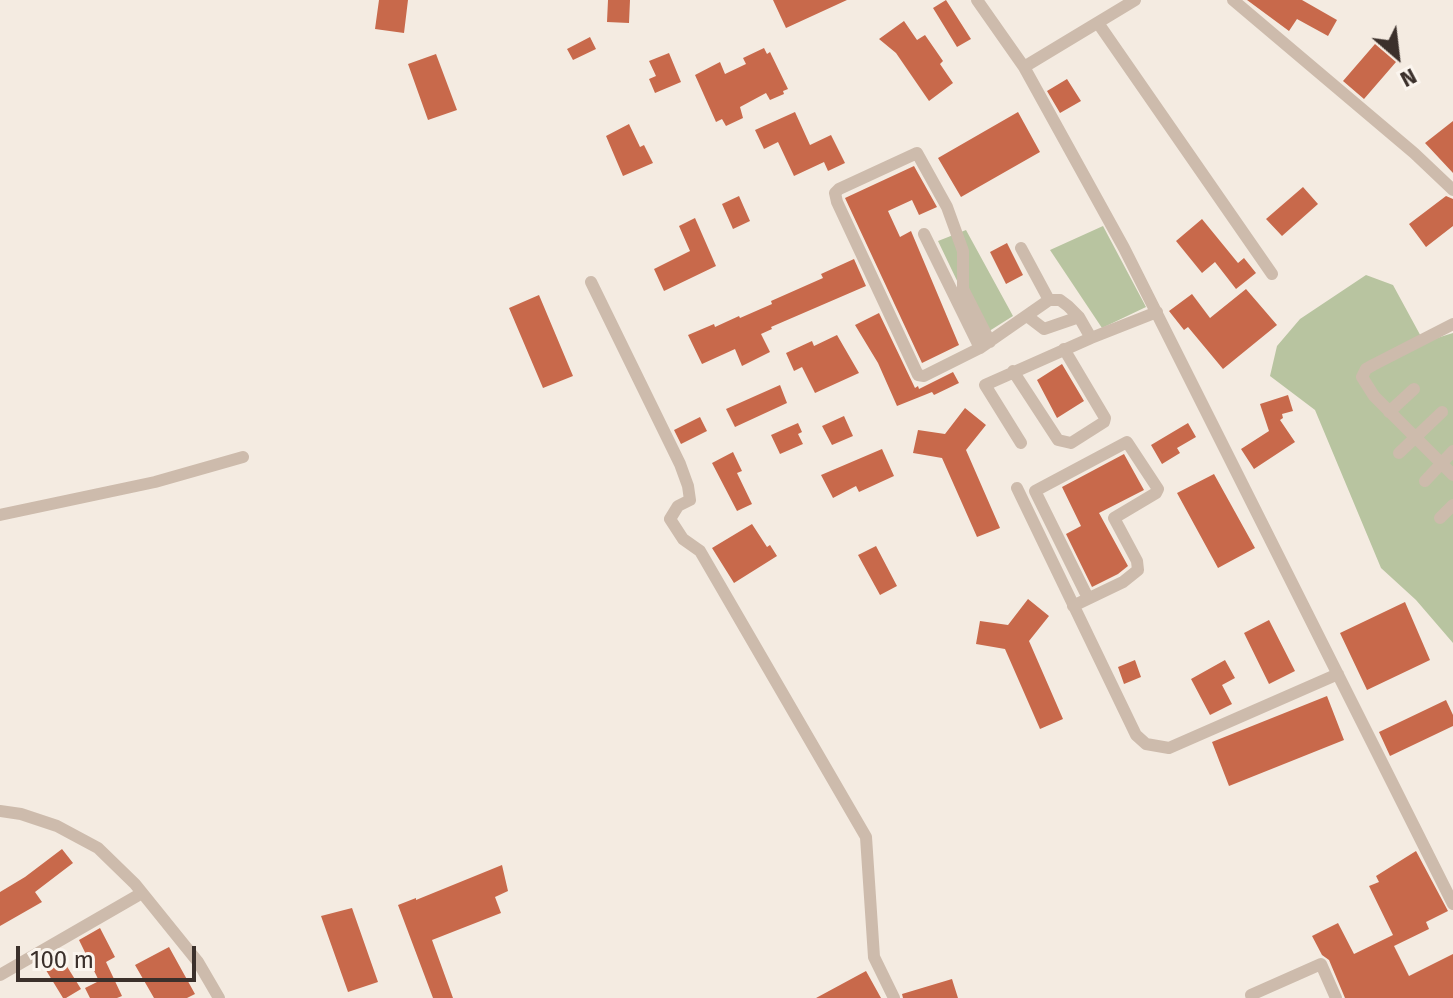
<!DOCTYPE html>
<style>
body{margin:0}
#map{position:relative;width:1453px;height:998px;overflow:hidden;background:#f4ebe1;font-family:"Fira Sans",sans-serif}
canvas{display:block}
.north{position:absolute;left:1357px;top:16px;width:80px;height:80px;-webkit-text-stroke:6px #fbf5ee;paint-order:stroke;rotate:152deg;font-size:22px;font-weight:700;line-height:32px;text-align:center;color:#3b302b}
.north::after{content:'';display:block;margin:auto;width:28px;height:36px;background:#3b302b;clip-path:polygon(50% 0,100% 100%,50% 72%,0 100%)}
.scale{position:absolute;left:16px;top:946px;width:180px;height:36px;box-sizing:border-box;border:4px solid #3b302b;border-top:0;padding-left:10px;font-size:24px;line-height:28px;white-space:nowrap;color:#3b302b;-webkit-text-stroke:6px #fbf5ee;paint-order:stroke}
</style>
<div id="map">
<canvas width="1453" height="998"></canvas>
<div class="north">N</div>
<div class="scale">100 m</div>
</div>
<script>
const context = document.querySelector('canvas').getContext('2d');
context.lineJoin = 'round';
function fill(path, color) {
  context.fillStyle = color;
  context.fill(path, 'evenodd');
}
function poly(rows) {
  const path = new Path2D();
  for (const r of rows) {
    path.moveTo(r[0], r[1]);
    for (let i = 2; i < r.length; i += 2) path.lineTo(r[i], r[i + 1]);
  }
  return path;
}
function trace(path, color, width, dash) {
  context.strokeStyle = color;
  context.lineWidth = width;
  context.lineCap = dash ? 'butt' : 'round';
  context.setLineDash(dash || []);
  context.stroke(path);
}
fill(poly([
 [1103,226,1146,307,1102,328,1050,250],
 [966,230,1013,316,983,335,938,241],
 [1366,275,1393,285,1424,342,1453,333,1453,643,1416,600,1381,568,1315,410,1270,376,1277,346,1300,319]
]), '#b8c4a0');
fill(poly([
 [379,0,408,0,404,33,375,29],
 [608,0,630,0,629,23,607,22],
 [773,0,847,0,786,28],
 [946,0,971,39,957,47,933,8],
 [1247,0,1302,0,1337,20,1328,36,1297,19,1289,31],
 [904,21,917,40,925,35,943,61,940,64,953,83,929,101,896,53,879,39],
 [590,37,596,49,573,60,567,49],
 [1375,44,1396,62,1364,99,1343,81],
 [764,48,767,54,770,52,788,89,783,91,784,94,770,100,766,93,740,107,743,118,726,126,722,119,716,122,695,75,720,62,725,74,746,64,743,58],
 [669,53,681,82,655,93,649,79,656,76,649,61],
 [436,54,457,110,428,120,408,64],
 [1067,79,1081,101,1060,113,1047,91],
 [795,112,810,145,831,135,845,163,828,171,824,162,794,176,778,142,764,149,755,130],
 [1018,112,1040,152,961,197,938,158],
 [1453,121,1453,173,1425,143],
 [629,124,640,147,644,145,653,163,623,176,606,136],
 [914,166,937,207,919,215,912,200,888,211,900,237,911,231,959,345,922,363,845,198],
 [1303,187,1318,204,1282,236,1266,219],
 [739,196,750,221,733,229,722,204],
 [1446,196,1453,199,1453,226,1426,247,1409,224],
 [695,218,716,266,664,291,654,269,690,251,679,226],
 [1202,219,1238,263,1244,258,1256,273,1236,289,1215,262,1202,273,1176,241],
 [1007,243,1023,275,1006,284,990,252],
 [854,259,866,286,771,327,772,329,761,334,770,352,742,366,735,349,702,364,688,335,714,324,715,327,739,316,740,318,772,304,771,301,823,278,821,274],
 [1246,289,1277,325,1223,369,1188,327,1184,330,1169,311,1192,294,1210,318],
 [539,295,573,376,543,388,509,308],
 [879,313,915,388,918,386,919,389,953,372,959,383,934,395,932,392,897,406,878,363,855,325],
 [837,335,859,373,815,393,802,367,794,371,786,353,812,341,814,346],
 [1062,364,1084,401,1057,418,1037,380],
 [780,385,787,403,735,427,726,409],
 [1288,395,1293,411,1282,414,1283,418,1280,420,1295,442,1254,469,1241,449,1269,431,1260,404],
 [965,408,986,425,966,450,1000,528,977,537,942,458,913,453,918,430,945,434],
 [844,416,853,436,832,445,822,426],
 [700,417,707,431,681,444,674,430],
 [798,423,802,432,798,434,803,444,780,454,771,435],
 [1188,423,1196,437,1177,448,1180,453,1162,464,1151,445],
 [882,449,894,476,859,492,856,486,833,498,821,475],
 [733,452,742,471,737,473,752,504,737,511,712,463],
 [1124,454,1144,490,1099,513,1128,566,1118,574,1092,587,1066,534,1081,526,1062,487],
 [1214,474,1255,548,1218,568,1177,493],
 [752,524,767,547,770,545,777,556,734,583,712,548],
 [876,546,897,586,880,595,858,555],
 [1028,599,1049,616,1029,641,1063,719,1040,729,1005,649,976,644,980,621,1008,625],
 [1405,602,1430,660,1367,690,1340,633],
 [1269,620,1295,671,1269,684,1244,633],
 [1135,660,1141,677,1124,684,1118,667],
 [1225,660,1235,678,1222,685,1232,704,1210,715,1191,679],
 [1327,696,1344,740,1229,786,1212,742],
 [1446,700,1453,715,1453,726,1390,756,1379,732],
 [62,849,73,863,35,892,42,902,0,926,0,892,25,877],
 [1416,851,1448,911,1426,922,1429,929,1394,946,1409,976,1453,954,1453,998,1345,998,1329,960,1322,955,1312,936,1338,923,1354,954,1393,935,1369,886,1379,882,1376,876],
 [502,865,508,891,495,897,501,913,432,940,453,998,433,998,398,905,416,898,416,900],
 [352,908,378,982,348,992,321,916],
 [100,928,115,957,106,962,122,996,117,998,90,998,85,988,99,981,79,940],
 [169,947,195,994,187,998,154,998,135,965],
 [58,952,81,989,66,998,63,998,41,962],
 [866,971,881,998,816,998],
 [952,979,958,998,903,998,902,994]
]), '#c8694b');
trace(poly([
 [977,0,1024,67,1124,248,1453,904],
 [1233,0,1414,153,1453,190],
 [1098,23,1272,274],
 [1024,67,1135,0],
 [924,234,980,348,1049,300,1060,300,1068,306,1079,317,1091,338,1157,312],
 [1021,248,1049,300],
 [591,282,680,464,688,486,690,500,678,506,670,519,683,539,700,551,866,837,874,957,894,998],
 [1027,316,1044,329,1079,317],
 [1453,324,1373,365,1366,369,1362,377,1374,396,1453,475],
 [980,348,924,376,918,375,837,202,835,193,839,189,917,153,947,207,963,251,963,289,990,342],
 [1013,371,1058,440,1071,443,1104,422,1105,418,1064,349],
 [1389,412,1414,389],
 [1021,443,985,385,1091,338],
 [1399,453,1442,412],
 [1425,481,1453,451],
 [1017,488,1136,735,1146,744,1169,748,1338,674],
 [0,515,155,482,243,457],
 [1440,518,1453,505],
 [1073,606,1123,582,1138,570,1137,561,1114,518,1156,493,1158,489,1127,442,1035,491,1088,598],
 [0,811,21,814,57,826,98,848,135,884,198,962,219,998],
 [0,975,142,893],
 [1252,998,1251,995,1321,964,1336,998]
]), '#cdbbac', 12);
</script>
